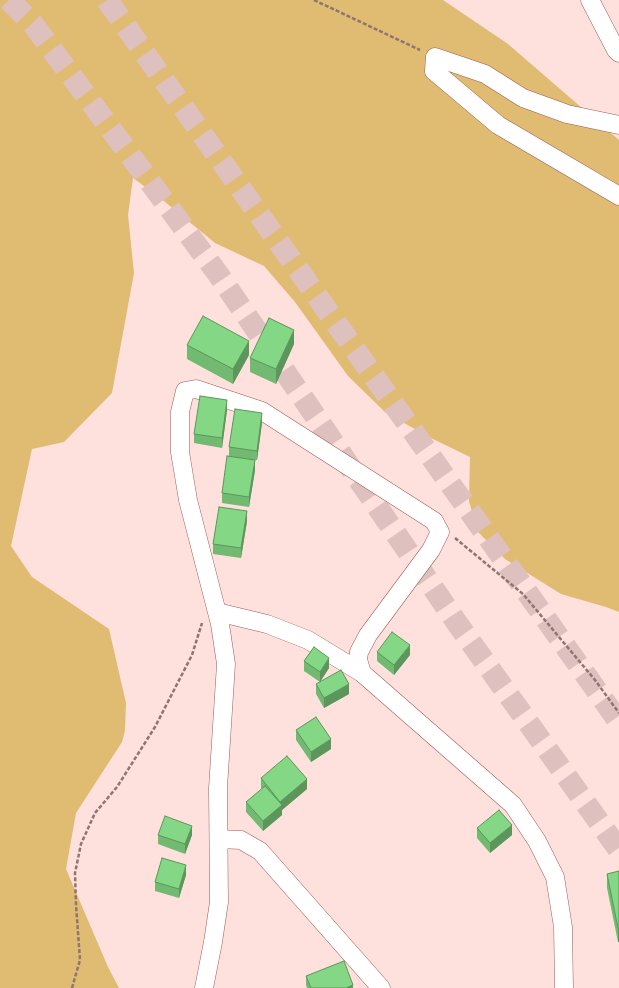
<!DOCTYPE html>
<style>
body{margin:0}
canvas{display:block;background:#fee0dd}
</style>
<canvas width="619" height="988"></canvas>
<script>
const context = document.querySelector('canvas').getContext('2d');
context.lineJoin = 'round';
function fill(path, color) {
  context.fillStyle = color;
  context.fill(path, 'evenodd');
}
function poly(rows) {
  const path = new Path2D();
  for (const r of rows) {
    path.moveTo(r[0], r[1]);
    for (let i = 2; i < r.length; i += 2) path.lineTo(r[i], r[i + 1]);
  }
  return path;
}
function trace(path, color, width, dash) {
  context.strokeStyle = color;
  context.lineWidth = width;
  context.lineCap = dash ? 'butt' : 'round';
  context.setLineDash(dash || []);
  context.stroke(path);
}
fill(poly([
 [0,0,443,0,508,44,619,140,619,612,606,607,561,594,505,559,478,532,469,501,470,457,433,439,386,413,348,376,295,302,264,266,215,243,159,197,133,178,128,215,134,273,112,393,64,442,32,449,11,546,32,577,109,629,126,703,125,730,122,742,76,813,66,869,108,967,119,988,0,988]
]), '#e0bb72');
trace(poly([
 [9,0,33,24,218,274,457,623,619,850],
 [107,0,619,722]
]), '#dec1be', 22, [22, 11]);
const minor = poly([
 [590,0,616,50,619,53],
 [619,125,567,114,523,98,485,74,435,57,434,71,498,125,619,196],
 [217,612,267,624,308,640,362,673],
 [219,839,241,840,260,851,381,988],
 [204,988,213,942,219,902,218,788,226,664,220,624,188,500,180,452,180,412,185,391,196,389,262,411,434,521,440,532,431,550,368,635,359,652,358,660,362,673,513,805,537,841,555,877,563,927,564,988]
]);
trace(minor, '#9c5c58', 19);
trace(poly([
 [314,0,420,50],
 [455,538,523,594,595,680,619,713],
 [72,988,80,960,76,905,75,873,81,844,95,813,117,787,155,727,192,655,202,623]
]), '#8f7472', 2.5, [4, 2]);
trace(minor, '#fff', 18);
fill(poly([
 [294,344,276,384,250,372,250,358],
 [187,345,249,355,233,384,187,359],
 [227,410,222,448,194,443,194,434],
 [262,423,257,460,255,460,255,470,249,507,222,503,222,493,229,456,229,447],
 [247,521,241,558,213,554,213,544],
 [377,652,410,655,394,675,377,661],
 [304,661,329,668,320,682,304,671],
 [316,684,349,694,324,708,316,694],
 [296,730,331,749,311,762,296,740],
 [261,778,307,789,282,810,282,815,263,831,246,812,246,802,262,789,261,788],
 [477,828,512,835,490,853,477,838],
 [158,835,192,835,185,854,158,844],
 [619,871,619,942,618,942,607,888,607,874],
 [186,875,179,898,155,891,155,882],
 [306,976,353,988,307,988,306,985]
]), '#72b972');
fill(poly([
 [294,330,294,344,276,384,276,369],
 [249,341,249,355,233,384,233,369],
 [227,400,227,410,222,448,222,438],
 [262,413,262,423,257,460,257,451],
 [255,460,255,470,249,507,249,497],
 [247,511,247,521,241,558,241,548],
 [410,645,410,655,394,675,394,665],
 [329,658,329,668,320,682,320,672],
 [349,684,349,694,324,708,324,698],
 [331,739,331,749,311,762,311,752],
 [307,779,307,789,282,810,282,815,263,831,263,821,280,806,280,802],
 [512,825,512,835,490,853,490,843],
 [192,826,192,835,185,854,185,844],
 [186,865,186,875,179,898,179,889],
 [618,928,619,928,619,942,618,942],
 [353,985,353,988,346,988]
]), '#5c965c');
const building = poly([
 [203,316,249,341,233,369,187,345,203,316],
 [269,318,294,330,276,369,250,358,269,318],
 [200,396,227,400,222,438,194,434,200,396],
 [235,409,262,413,257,451,229,447,235,409],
 [227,456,255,460,249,497,222,493,227,456],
 [219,507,247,511,241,548,213,544,219,507],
 [392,632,410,645,394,665,377,652,392,632],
 [314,647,329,658,320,672,304,661,314,647],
 [341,670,349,684,324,698,316,684,341,670],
 [316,717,331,739,311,752,296,730,316,717],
 [287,756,307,779,280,802,261,778,287,756],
 [265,786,282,805,263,821,246,802,265,786],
 [499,810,512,825,490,843,477,828,499,810],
 [165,816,192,826,185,844,158,835,165,816],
 [162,858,186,865,179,889,155,882,162,858],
 [619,871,619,928,618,928,607,874,619,871],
 [344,961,353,985,346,988,311,988,306,976,344,961]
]);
fill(building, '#84d784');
trace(building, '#5c965c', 1);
</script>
